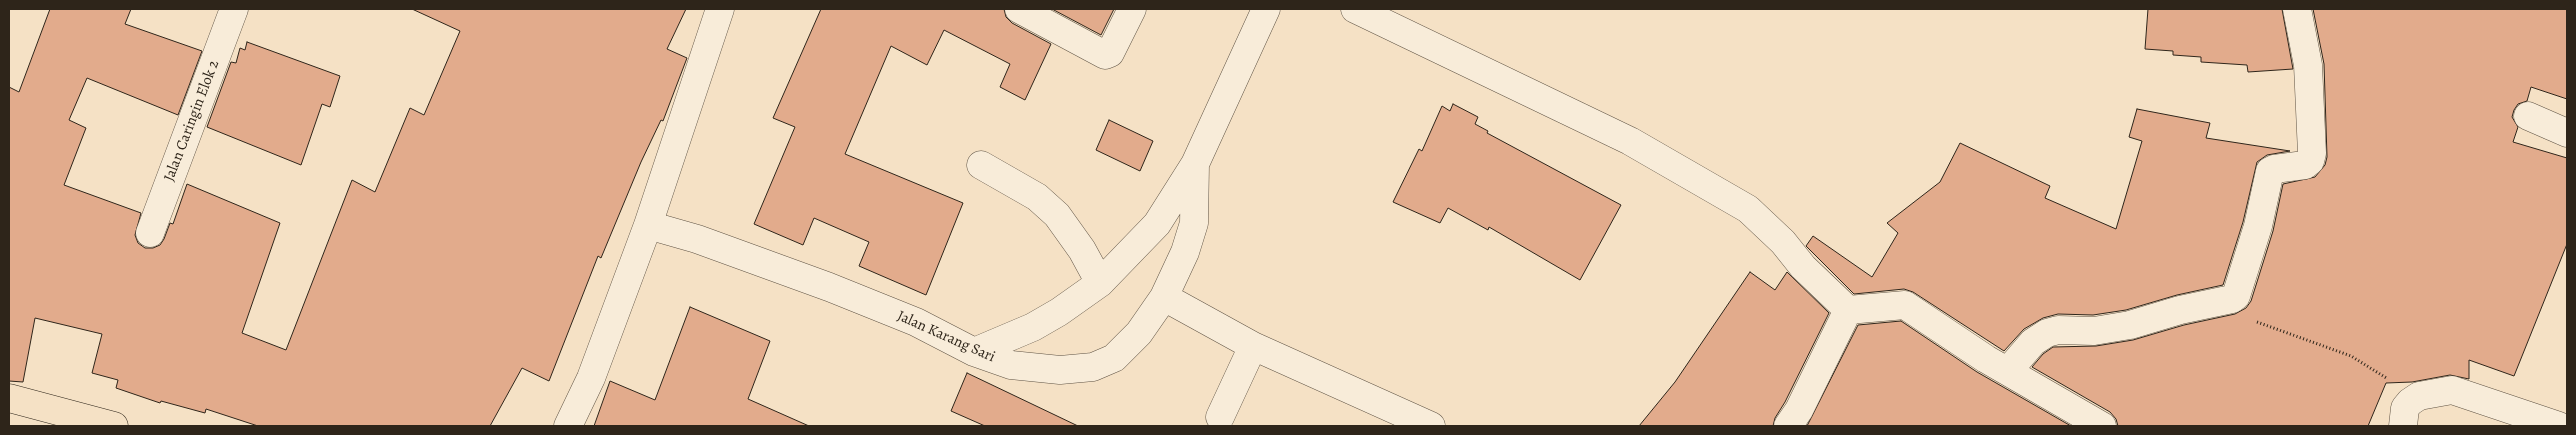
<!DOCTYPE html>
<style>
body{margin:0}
#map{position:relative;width:2576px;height:435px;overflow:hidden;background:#f5e1c5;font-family:Alegreya,serif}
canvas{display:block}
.frame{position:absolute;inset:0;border:10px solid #2e251a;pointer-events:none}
</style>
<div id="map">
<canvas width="2576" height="435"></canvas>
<div class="frame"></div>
</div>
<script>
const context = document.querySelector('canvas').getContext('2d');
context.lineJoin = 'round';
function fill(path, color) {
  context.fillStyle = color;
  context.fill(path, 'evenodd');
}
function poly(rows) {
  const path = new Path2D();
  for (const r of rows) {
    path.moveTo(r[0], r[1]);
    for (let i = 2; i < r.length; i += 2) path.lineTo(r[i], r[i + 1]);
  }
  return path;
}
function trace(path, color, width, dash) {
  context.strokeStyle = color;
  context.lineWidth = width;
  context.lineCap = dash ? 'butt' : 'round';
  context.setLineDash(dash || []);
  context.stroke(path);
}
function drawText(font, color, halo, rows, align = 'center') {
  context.font = font + ' Alegreya,serif';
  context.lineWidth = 4.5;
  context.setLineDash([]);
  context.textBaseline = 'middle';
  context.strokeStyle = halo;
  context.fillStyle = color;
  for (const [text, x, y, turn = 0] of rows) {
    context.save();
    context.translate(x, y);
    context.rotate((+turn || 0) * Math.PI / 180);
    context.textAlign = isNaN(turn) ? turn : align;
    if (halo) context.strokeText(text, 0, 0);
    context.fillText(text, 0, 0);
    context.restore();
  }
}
const building = poly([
 [50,9,131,9,125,24,202,51,178,115,87,78,69,120,86,128,64,185,141,213,135,235,138,243,145,248,153,248,160,245,164,239,170,223,173,224,187,184,280,223,242,333,286,350,352,180,375,192,410,108,424,115,460,31,412,9,686,9,667,49,687,58,663,121,661,120,641,162,601,258,598,256,549,381,522,368,490,426,258,426,206,409,205,413,161,401,160,403,116,388,118,380,92,373,102,334,35,318,23,382,9,381,9,87,19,92,50,9],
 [821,9,1004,9,1006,17,1012,23,1051,44,1025,100,1000,87,1010,64,944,30,927,65,891,46,845,154,963,203,926,295,859,266,869,242,814,218,803,245,754,224,795,127,773,118,821,9],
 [1052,9,1114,9,1101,35,1052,9],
 [2148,9,2282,9,2293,69,2248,72,2247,65,2201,62,2201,57,2173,55,2173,51,2145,49,2148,9],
 [2313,9,2567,9,2567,99,2531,87,2527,101,2518,104,2514,110,2512,117,2518,127,2513,142,2567,158,2567,244,2514,376,2469,360,2469,379,2450,375,2412,382,2386,383,2368,426,2118,426,2116,419,2110,412,2032,367,2043,354,2053,347,2096,346,2133,340,2184,325,2235,314,2246,308,2251,301,2273,231,2283,184,2315,177,2325,165,2327,157,2324,64,2313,9],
 [247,42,340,76,330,107,322,104,301,165,207,127,231,62,236,63,240,48,245,50,247,42],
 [1453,104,1478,117,1475,124,1488,131,1487,133,1621,205,1580,280,1489,227,1488,230,1448,208,1440,223,1393,202,1419,149,1422,151,1442,106,1450,111,1453,104],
 [2137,109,2210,123,2206,138,2290,151,2267,155,2257,162,2243,222,2223,285,2177,295,2126,310,2093,315,2058,314,2043,318,2024,329,2004,351,1913,292,1904,289,1854,294,1806,246,1813,236,1872,277,1898,233,1887,223,1940,182,1960,143,2050,186,2045,198,2116,229,2142,141,2129,137,2137,109],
 [1109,120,1153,141,1140,171,1096,150,1109,120],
 [1750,272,1775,290,1787,272,1829,313,1785,402,1775,418,1773,426,1639,426,1675,382,1750,272],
 [690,307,770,341,748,399,809,426,594,426,610,381,655,400,690,307],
 [1901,321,1977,372,2071,426,1807,426,1858,325,1901,321],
 [967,373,1078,426,985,426,951,411,967,373]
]);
fill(building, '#e2ab8c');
trace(building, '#2e251a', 1);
const minor = poly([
 [1019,9,1105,55,1110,53,1132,9],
 [1355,9,1630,141,1748,209,1783,242,1803,267,1848,310,1905,305,1986,359,2102,426],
 [2528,116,2567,133],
 [981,165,1037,197,1057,215,1082,250,1100,283],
 [648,225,720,9],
 [150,233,234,9],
 [1164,297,1253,346,1431,426],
 [974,352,1033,327,1059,312,1100,283,1157,224,1195,164],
 [2008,371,2033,342,2047,333,2058,330,2094,331,2130,325,2180,310,2232,299,2236,296,2258,226,2270,171,2274,169,2305,165,2310,161,2312,153,2308,65,2297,9],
 [1220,417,1253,346],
 [568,426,591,378,648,225,697,239,829,287,916,322,974,352,1011,365,1060,370,1093,367,1114,358,1139,333,1164,297,1185,252,1194,223,1195,164,1266,9],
 [1788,426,1799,410,1848,310],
 [2403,426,2405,408,2410,402,2419,396,2452,390,2559,426]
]);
const major = poly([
 [9,398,114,426]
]);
trace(minor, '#605445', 29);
trace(major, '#2e251a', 29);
trace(poly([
 [2257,322,2351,356,2388,379]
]), '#2e251a', 3, [1, 2.5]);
trace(minor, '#f8ecd9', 28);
trace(major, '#f5e1c5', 28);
drawText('15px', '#2e251a', '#f8ecd9', [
 ["Jalan Caringin Elok 2",192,121,-69],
 ["Jalan Karang Sari",946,337,24]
]);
</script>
